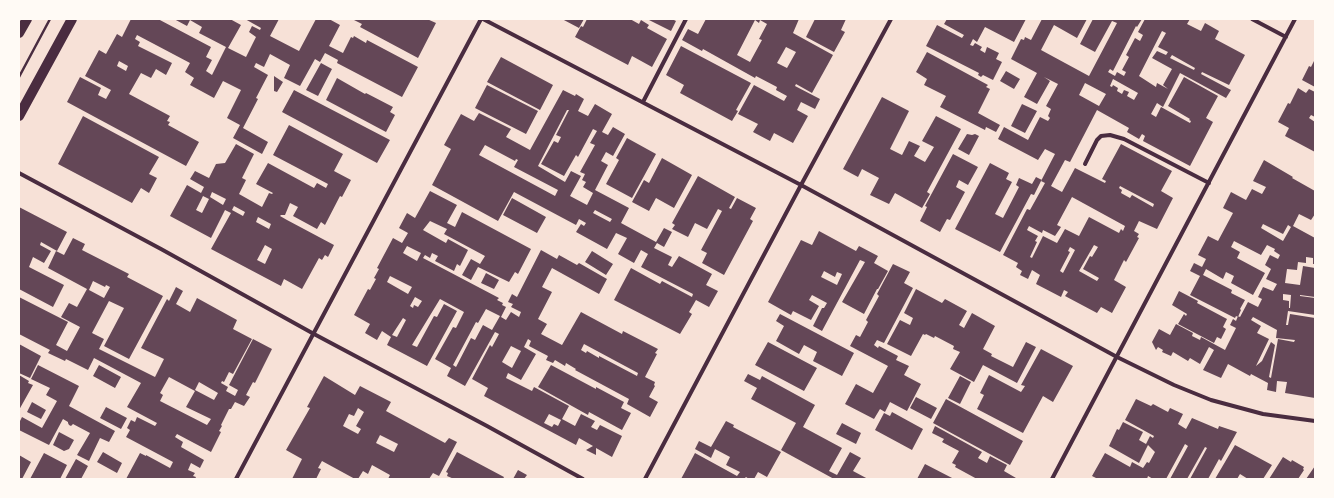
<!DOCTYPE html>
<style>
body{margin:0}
#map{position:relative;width:1334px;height:498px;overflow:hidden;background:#f7e1d7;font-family:Helvetica,sans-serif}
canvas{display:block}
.frame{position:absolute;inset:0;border:20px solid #fffaf5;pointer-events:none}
</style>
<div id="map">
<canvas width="1334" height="498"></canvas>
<div class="frame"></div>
</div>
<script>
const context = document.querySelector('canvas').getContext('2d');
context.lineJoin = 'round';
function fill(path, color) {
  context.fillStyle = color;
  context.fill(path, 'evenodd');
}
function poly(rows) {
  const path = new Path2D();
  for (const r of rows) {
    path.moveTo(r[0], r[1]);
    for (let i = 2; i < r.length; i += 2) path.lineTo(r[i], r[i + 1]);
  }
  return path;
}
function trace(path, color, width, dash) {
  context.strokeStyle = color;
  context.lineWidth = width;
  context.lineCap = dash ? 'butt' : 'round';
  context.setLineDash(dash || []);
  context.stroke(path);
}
fill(poly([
 [131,19,158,19,211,47,206,57,212,60,206,71,212,75,226,47,199,33,202,27,190,20,187,26,174,19,230,19,241,25,228,48,246,57,256,37,249,32,252,26,260,30,261,28,245,19,279,19,270,36,299,51,316,19,329,19,340,25,329,46,343,53,351,37,353,38,354,36,366,43,367,40,418,67,402,97,337,63,338,60,325,53,320,62,315,59,300,86,284,78,290,65,270,54,264,67,256,63,254,67,268,75,256,98,258,99,243,128,268,142,262,154,233,138,240,125,227,118,241,90,223,81,214,98,190,85,194,78,185,72,190,63,137,35,135,39,140,42,138,46,172,63,166,75,156,69,151,78,141,73,129,94,170,116,167,121,170,122,168,125,199,142,186,166,67,102,80,77,101,88,98,95,106,99,111,90,85,76,99,50,106,54,117,34,122,37],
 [119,61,128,66,126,71,117,66],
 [352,19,427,19,436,23,418,58,360,27,362,24],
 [562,19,584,19,579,28],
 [587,19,630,19,639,24,641,20,649,25,647,28,667,39,652,67,632,56,628,65,575,37,581,26,583,27],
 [647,19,672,19,676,21,671,31],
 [706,19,799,19,793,33,833,55,812,93,796,84,795,86,820,99,815,109,801,102,797,110,808,116,793,143,774,133,770,141,753,132,758,124,738,114,754,85,784,101,787,96,776,90,777,87,756,76,755,78,703,49,702,51,682,40,688,29,698,34],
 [755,20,759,23,760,20,767,24,759,39,762,40,750,62,737,55],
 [786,47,796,52,787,68,777,63],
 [815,19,846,19,841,30,845,32,834,52,806,37],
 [947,19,1026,19,1014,42,985,27,977,42,973,39,970,45,973,46,975,43,982,47,980,50,985,53,987,47,999,53,996,59,1002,62,993,80,983,75,981,77,978,75,979,73,926,46,937,25,962,38,964,35,944,24],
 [1042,19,1087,19,1077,38,1054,25,1041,50,1089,76,1117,23,1112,21,1095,52,1080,44,1093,19,1142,19,1137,27,1136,26,1113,71,1110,69,1108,72,1115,76,1117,72,1124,76,1126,72,1122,70,1129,57,1126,55,1135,38,1140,41,1143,35,1138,32,1145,19,1190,19,1187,24,1201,31,1205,23,1219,31,1215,39,1245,55,1229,85,1202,72,1201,74,1231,90,1226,98,1180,73,1163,107,1157,103,1151,114,1156,117,1161,107,1190,123,1191,121,1189,120,1190,119,1168,106,1184,77,1218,96,1206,118,1213,122,1190,166,1143,141,1145,136,1142,134,1139,139,1127,132,1129,128,1097,110,1070,162,1065,160,1051,186,1062,192,1075,168,1105,183,1106,181,1102,179,1121,144,1172,171,1161,191,1173,198,1157,229,1139,221,1134,231,1139,234,1137,237,1139,238,1126,262,1124,260,1114,280,1126,287,1112,313,1101,307,1097,313,1065,296,1068,292,1064,290,1061,297,1036,284,1040,275,1032,270,1028,279,1020,275,1022,271,1016,267,1018,263,1003,255,1027,209,1030,210,1045,183,1041,181,1034,195,1031,194,1000,252,955,229,990,163,1009,173,1006,179,1012,182,995,214,1003,218,1019,187,1016,185,1019,178,1032,184,1036,177,1042,180,1041,181,1055,154,1045,149,1038,160,998,139,1004,127,1028,140,1040,117,1048,121,1050,118,1048,116,1051,109,1046,106,1058,84,1044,77,1050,81,1037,104,1024,97,1037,73,1011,59,1021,39,1024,40,1025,37,1031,40],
 [1162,31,1166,33,1158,47,1168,52,1166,55,1157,51,1152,58,1172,69,1163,85,1168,89,1157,83,1156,87,1139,76],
 [1172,55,1195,68,1194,70,1170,58],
 [1113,79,1138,93,1134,100,1127,96,1129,92,1124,90,1122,94,1117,91,1118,88,1113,85,1112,87,1110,86],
 [1085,83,1106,94,1099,106,1079,95],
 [1120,186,1154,204,1153,207,1132,195,1130,198,1121,193,1122,190,1119,188],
 [1072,197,1125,226,1123,231,1121,229,1119,233,1089,217,1079,236,1065,229,1057,243,1043,236,1032,258,1030,257,1037,242,1035,241,1038,236,1027,230,1029,226,1042,233,1043,230,1055,236,1061,227,1057,225],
 [1094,245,1098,247,1092,257,1090,256,1083,269,1099,278,1097,281,1079,271],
 [1070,247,1075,250,1063,273,1060,271,1070,252,1068,251],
 [681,46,751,83,736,110,738,111,732,121,680,93,684,85,666,75],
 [927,52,988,85,986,87,990,89,978,113,1000,125,996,132,986,127,985,130,940,107,946,96,924,85,927,79,916,72],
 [501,57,553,85,540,110,487,82],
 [1315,59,1315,87,1302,80,1309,66,1311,67],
 [321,63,332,69,318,96,306,90],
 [1006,71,1020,79,1014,89,1000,81],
 [274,76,283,82,277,92,274,91],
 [337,78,365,94,366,93,393,107,390,112,395,115,386,132,326,100],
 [487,85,538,111,526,134,475,108],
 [1298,88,1306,93,1309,89,1315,92,1314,97,1315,97,1315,117,1311,115,1309,118,1315,122,1315,152,1285,136,1289,128,1278,122,1288,103,1290,104],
 [294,90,390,140,377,163,282,112],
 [563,90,575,96,576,94,584,99,578,111,588,116,595,104,612,114,602,132,608,135,613,127,625,134,613,156,606,152,601,161,608,165,595,190,629,208,621,223,656,242,664,228,672,232,664,247,657,243,654,248,672,257,668,265,672,267,679,256,712,274,706,285,718,291,709,307,696,300,689,312,692,314,680,334,614,300,631,268,660,284,662,281,692,297,693,294,641,267,648,254,641,250,634,263,618,254,627,238,616,233,607,249,576,232,581,224,584,226,586,223,579,219,576,225,514,192,498,221,432,185,451,149,444,145,461,114,474,121,479,113,511,129,506,137,530,150],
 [567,110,569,110,556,135,561,137,558,143,554,141,541,164,564,176,576,155,578,157,593,129,597,131,590,143,595,145,580,172,585,174,582,180,586,182,583,187,593,193,587,205,570,196,581,176,571,171,565,182,538,166],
 [485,145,515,161,516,159,518,160,514,167,558,190,555,196,479,155],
 [595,210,612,219,610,222,593,213],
 [882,97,909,111,890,149,902,155,909,141,920,146,914,156,925,162,934,147,922,141,936,116,961,129,927,192,930,194,922,208,895,193,889,204,870,195,879,178,862,169,858,177,843,169],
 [1022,104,1037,111,1025,133,1011,126],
 [83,116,159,157,149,174,157,178,149,193,141,188,132,203,58,164],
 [289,125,343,154,334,171,351,180,342,197,340,196,325,225,321,222,317,229,293,216,298,207,290,203,285,215,281,215,280,216,287,220,334,245,328,257,325,255,322,260,319,258,302,289,284,279,281,286,211,249,231,213,225,210,211,238,170,216,187,185,201,193,204,187,190,179,195,171,209,178,216,164,225,163,236,144,254,154,242,178,246,180,239,194,262,207,269,193,272,194,273,193,256,184,268,163,314,188,317,183,326,188,328,184,273,155],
 [212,192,226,199,223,205,210,197],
 [203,196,209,199,202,213,196,210],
 [234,206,245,212,243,216,232,210],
 [258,217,271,224,269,229,256,222],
 [265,245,272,249,265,264,257,260],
 [967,134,972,135,975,134,979,136,969,155,958,149],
 [627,138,656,154,632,198,606,184,619,160,616,158],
 [953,154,978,167,968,185,959,180,956,187,965,192,950,220,947,219,940,232,920,221,927,207,925,206],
 [662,158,692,175,674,208,656,198,649,211,632,202,644,180,649,183],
 [1264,160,1293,177,1292,178,1315,191,1315,214,1311,220,1299,214,1293,226,1315,238,1315,264,1313,264,1313,258,1306,257,1306,263,1298,262,1297,270,1287,269,1285,283,1300,285,1303,266,1315,268,1315,297,1300,295,1300,296,1315,298,1315,315,1288,311,1286,325,1288,325,1290,314,1315,318,1315,398,1285,393,1287,382,1277,381,1276,392,1267,390,1268,383,1251,374,1250,376,1228,364,1221,378,1203,370,1214,350,1209,347,1200,364,1190,358,1188,361,1173,352,1171,356,1162,352,1163,350,1158,347,1156,350,1152,342,1159,329,1170,335,1176,324,1193,333,1192,336,1200,340,1201,337,1225,350,1236,328,1230,325,1233,319,1236,321,1238,316,1240,317,1248,302,1258,307,1262,299,1258,297,1263,287,1273,291,1277,284,1266,279,1271,269,1265,265,1270,255,1278,259,1280,255,1274,251,1275,249,1267,245,1261,255,1234,241,1231,247,1240,252,1237,258,1265,273,1253,295,1231,283,1234,276,1226,272,1223,279,1206,269,1203,275,1232,290,1231,293,1245,300,1240,309,1241,310,1238,317,1236,316,1235,318,1190,295,1200,276,1190,271,1194,263,1202,267,1206,259,1198,255,1208,236,1218,241,1233,213,1223,208,1231,192,1246,200,1252,189,1262,194,1266,187,1253,181],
 [1263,224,1283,234,1288,225,1291,227,1283,241,1261,228],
 [1283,294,1291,295,1290,308,1289,308,1289,301,1283,300],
 [1253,317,1277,330,1276,338,1295,340,1294,342,1278,339,1271,378,1269,377,1275,345,1271,342,1262,361,1256,366,1269,339,1257,333,1261,326,1251,320],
 [698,176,735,197,729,208,731,209,737,198,756,208,750,219,753,221,724,275,702,263,707,253,701,250,722,211,718,209,707,229,695,223,688,237,672,229,675,225,672,223],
 [430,191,457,205,447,223,455,227,462,212,531,249,518,274,515,272,509,282,478,267,471,280,462,275,471,259,480,264,485,256,444,234,447,229,430,221,423,230,446,243,448,239,468,250,460,266,457,264,454,271,435,261,438,256,432,253,430,258,425,255,423,258,499,298,497,300,503,303,502,305,506,307,501,317,506,320,511,312,519,317,521,312,511,307,513,304,508,302,512,294,517,297,541,250,557,259,559,255,577,265,579,263,607,279,599,294,552,268,542,287,552,292,538,319,547,324,541,334,562,345,581,312,622,334,623,331,658,349,655,353,657,354,645,377,655,382,654,385,655,386,649,397,658,402,650,417,627,404,629,399,575,370,576,369,566,363,565,366,555,360,553,363,546,360,548,356,529,346,531,341,528,339,524,347,536,354,521,380,508,373,506,378,532,391,534,387,569,406,562,419,575,426,581,414,595,421,591,427,597,430,600,425,622,436,612,457,596,448,596,455,586,450,593,446,579,438,576,445,484,396,488,388,472,379,490,345,492,347,499,334,495,332,465,386,447,376,451,368,435,359,453,327,456,328,464,312,440,299,412,345,417,347,434,316,437,317,444,304,457,311,427,366,387,345,391,337,382,331,377,340,365,333,370,324,354,315,368,289,370,290,376,279,374,278,379,269,377,268,393,238,402,243,408,233,399,228,407,213,415,218],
 [407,246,421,253,417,261,403,253],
 [390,276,412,287,408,294,387,282],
 [415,297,422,301,418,307,414,305,413,308,410,306],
 [486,309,500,316,492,330,483,325,475,340,471,338,456,367,453,365,476,322,478,323],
 [403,318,406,320,397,337,392,335],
 [584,344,638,373,637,376,599,356,599,358,587,351,586,353,581,350],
 [511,346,521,351,512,368,502,362],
 [549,414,561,420,558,426,554,424,552,427,544,423],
 [512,198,546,217,537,233,503,215],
 [19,207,67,232,57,251,41,242,40,245,51,251,44,263,33,257,29,267,64,285,53,307,19,289],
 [819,231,856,251,859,246,878,256,874,263,888,271,878,289,877,289,864,314,842,302,865,262,860,260,822,331,813,326,822,308,824,308,827,303,812,295,809,300,819,306,811,320,793,311,791,315,768,302,801,240,812,245],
 [824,271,835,277,837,272,842,274,837,285,821,277],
 [73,238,85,244,82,250,129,274,127,277,163,296,129,359,104,346,124,308,109,301,92,333,104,339,99,349,155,377,164,359,141,348,167,299,169,301,176,287,183,291,176,304,190,312,197,298,237,320,233,329,252,339,233,374,229,372,224,382,222,381,221,383,228,387,226,391,235,396,238,390,229,385,253,339,272,349,255,383,253,382,246,395,250,397,244,406,235,402,231,409,229,409,221,425,222,426,219,431,221,432,211,452,177,434,175,437,183,442,181,447,204,460,200,468,191,463,188,470,195,473,193,476,196,477,195,479,126,479,140,453,146,456,146,455,170,468,173,462,126,437,130,430,127,428,131,420,135,422,137,417,155,426,157,423,127,407,141,383,94,358,88,370,66,359,65,361,48,353,50,350,19,334,19,297,68,322,56,345,67,351,80,327,61,317,69,303,77,307,87,289,48,268,56,251,64,255],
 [93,281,105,287,106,285,110,287,104,298,89,290],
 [169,377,195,391,186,407,211,419,207,425,160,401,163,395,160,393],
 [199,382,218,393,214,400,195,390],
 [592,251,613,264,606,275,585,262],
 [893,264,910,272,904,283,913,288,884,343,877,340,874,345,878,348,879,346,898,356,896,360,909,366,904,375,921,384,907,411,890,402,885,412,880,409,874,419,845,404,856,384,873,393,888,366,850,346,856,335,860,337,868,322,866,320,879,296,877,294],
 [486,273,499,280,494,289,481,283],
 [916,289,942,303,945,299,967,311,959,325,964,328,972,313,995,326,983,349,992,354,991,356,1013,367,1026,342,1036,347,1017,383,983,365,974,382,950,369,960,352,953,349,954,346,935,336,934,338,926,334,925,335,923,334,911,356,887,344,900,320,910,325,913,318,904,313],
 [1179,291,1198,301,1197,303,1227,319,1223,327,1226,329,1221,339,1217,337,1214,343,1178,324,1184,314,1186,316,1187,314,1172,305],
 [780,314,854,353,842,376,813,361,817,352,804,345,799,354,776,341,784,326,776,321],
 [768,342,817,368,804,391,755,365],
 [19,344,41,356,30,378,19,373],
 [1041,349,1073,366,1053,402,1043,396,1023,433,977,409,984,395,980,393,989,375,1021,392,1025,386,1021,385],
 [38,365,79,386,69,406,115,431,109,442,100,438,89,461,77,455,90,433,73,424,71,426,69,425,68,423,68,422,63,419,49,445,19,430,19,423,22,417,42,428,57,401,46,395,50,388,31,379],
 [99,365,121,377,115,388,93,376],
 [551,365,596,389,596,387,624,402,621,408,631,413,622,430,589,412,588,415,538,387],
 [748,374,760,380,762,376,815,405,803,427,842,448,829,471,837,475,850,452,861,458,853,471,868,479,834,479,781,450,796,423,751,399,757,388,744,381],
 [19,375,29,381,28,383,33,385,19,410],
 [324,376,355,395,360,386,391,402,386,411,445,443,449,438,457,442,439,476,433,473,429,479,388,479,390,475,372,465,368,474,363,471,358,479,355,479,322,461,318,468,321,469,316,479,292,479,302,459,286,450,310,408,307,407],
 [358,408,364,412,356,426,361,429,358,434,343,426,349,414,354,416],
 [380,435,398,444,394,452,376,443],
 [960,376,971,382,960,404,948,398],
 [916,397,937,408,931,419,910,408],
 [946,399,1023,441,1010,465,933,423],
 [1136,399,1151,406,1153,404,1168,412,1170,408,1183,414,1178,424,1186,429,1192,418,1218,429,1219,426,1237,432,1221,461,1219,459,1208,479,1190,479,1207,448,1205,447,1187,479,1170,479,1188,446,1185,444,1166,479,1153,479,1148,476,1147,479,1098,479,1092,476,1105,453,1130,467,1132,462,1143,468,1147,462,1149,463,1155,452,1148,445,1139,463,1109,446,1117,429,1119,430,1123,422,1143,432,1139,440,1146,444,1150,436,1153,438,1154,436,1125,420],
 [32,402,46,410,41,419,27,412],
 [106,407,127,418,121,429,100,418],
 [892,412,923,429,912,450,875,430,884,413,890,416],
 [726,421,734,425,733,427,781,452,767,477,758,472,754,479,749,479,746,477,744,479,681,479,695,453,737,476,740,472,726,465,730,457,715,449,711,458,695,449,699,441,711,447],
 [842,423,861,433,856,444,836,434],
 [935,426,982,452,978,458,987,463,990,456,1007,465,1004,471,1016,478,1015,479,977,479,955,467,956,465,952,463,959,451,942,442,944,439,932,433],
 [59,432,74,440,69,449,64,451,53,445],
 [1235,445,1272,465,1263,479,1248,479,1240,474,1237,479,1215,479],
 [103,452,122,463,117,473,97,462],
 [457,452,504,477,503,479,454,479,447,476,448,473,446,472],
 [44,453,67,465,60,479,30,479],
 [19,455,31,462,22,479,19,479],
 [1283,457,1291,462,1292,460,1304,467,1303,469,1304,470,1298,479,1269,479],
 [76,459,88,466,81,479,65,479],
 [925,464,954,479,917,479],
 [1315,466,1315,479,1306,479],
 [518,470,527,475,524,479,513,479]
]), '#644757');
trace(poly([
 [19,77,50,19]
]), '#4a2c40', 2.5);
trace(poly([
 [483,19,801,185,1117,357,1174,385,1211,400,1263,414,1315,421],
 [1252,19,1286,37],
 [643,102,686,19],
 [1085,164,1097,140,1101,136,1110,135,1124,139,1209,183],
 [19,173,161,249,314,334,487,426,583,479],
 [236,479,481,19],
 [645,479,801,185,891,19],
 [1052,479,1295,19]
]), '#4a2c40', 4);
trace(poly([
 [19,33,27,19],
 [19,116,72,19]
]), '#4a2c40', 10);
</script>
